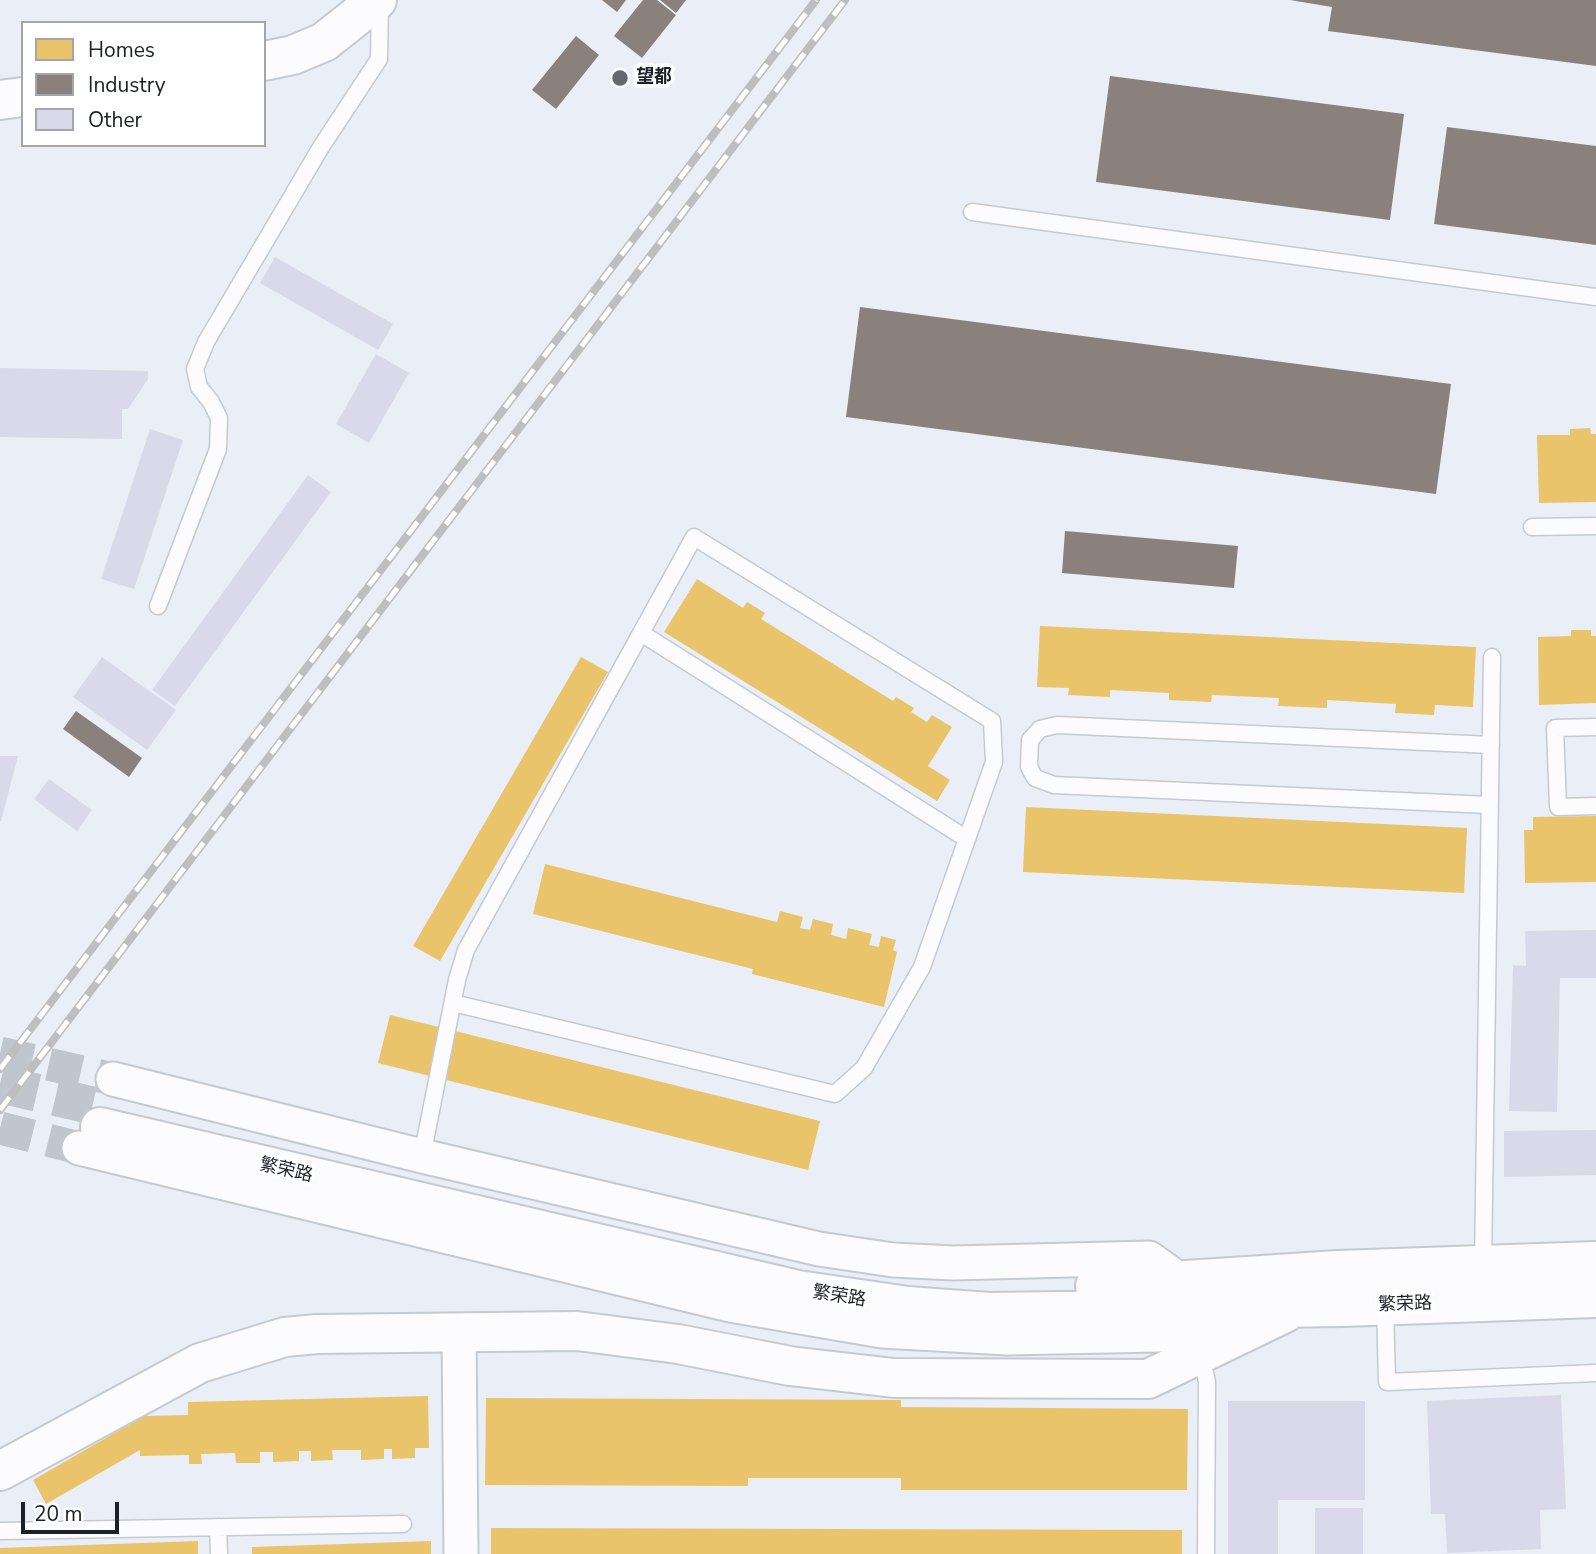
<!DOCTYPE html>
<meta charset="utf-8">
<style>
body{margin:0}
#map{position:relative;width:1596px;height:1554px;overflow:hidden;background:#eaeef7;font-family:"Nunito Sans",sans-serif}
canvas{display:block}
.legend{position:absolute;left:21px;top:21px;width:245px;height:126px;box-sizing:border-box;background:#fff;border:2px solid #a4a6a9;margin:0;padding:9px 12px;list-style:none;font-size:21px;color:#1b2029}
.legend li{display:flex;align-items:center;gap:14px;height:35px}
.legend b{width:35px;border:2px solid #a4a6a9}
.scale{position:absolute;left:21px;top:1502px;width:98px;height:32px;box-sizing:border-box;border:4px solid #1b2029;border-top:0;padding-left:9px;font-size:21px;line-height:24px;white-space:nowrap;color:#1b2029;-webkit-text-stroke:5px #fff;paint-order:stroke}
</style>
<div id="map">
<canvas width="1596" height="1554"></canvas>
<ul class="legend">
<li><b style="height:19px;background:#e9c46a"></b>Homes</li>
<li><b style="height:19px;background:#8a817c"></b>Industry</li>
<li><b style="height:19px;background:#d9d9e9"></b>Other</li>
</ul>
<div class="scale">20 m</div>
</div>
<script>
const context = document.querySelector('canvas').getContext('2d');
context.lineJoin = 'round';
function fill(path, color) {
  context.fillStyle = color;
  context.fill(path, 'evenodd');
}
function poly(rows) {
  const path = new Path2D();
  for (const r of rows) {
    path.moveTo(r[0], r[1]);
    for (let i = 2; i < r.length; i += 2) path.lineTo(r[i], r[i + 1]);
  }
  return path;
}
function trace(path, color, width, dash) {
  context.strokeStyle = color;
  context.lineWidth = width;
  context.lineCap = dash ? 'butt' : 'round';
  context.setLineDash(dash || []);
  context.stroke(path);
}
function drawText(font, color, halo, rows, align = 'center') {
  context.font = font + ' "Nunito Sans","Noto Sans SC",sans-serif';
  context.lineWidth = 7;
  context.setLineDash([]);
  context.textBaseline = 'middle';
  context.strokeStyle = halo;
  context.fillStyle = color;
  for (const [text, x, y, turn = 0] of rows) {
    context.save();
    context.translate(x, y);
    context.rotate((+turn || 0) * Math.PI / 180);
    context.textAlign = isNaN(turn) ? turn : align;
    if (halo) context.strokeText(text, 0, 0);
    context.fillText(text, 0, 0);
    context.restore();
  }
}
fill(poly([
 [1590,428,1591,434,1596,434,1596,502,1539,503,1537,435,1570,435,1570,429],
 [697,579,743,608,747,602,765,613,761,619,893,701,896,697,914,708,911,712,927,722,932,715,952,727,928,766,950,780,937,801,664,632],
 [1040,626,1476,647,1473,707,1435,705,1434,715,1395,713,1396,704,1327,700,1327,708,1278,706,1279,698,1212,695,1211,702,1169,700,1169,693,1110,690,1110,697,1068,695,1069,688,1037,687],
 [1571,630,1591,630,1591,636,1596,636,1596,703,1539,705,1538,637,1571,636],
 [581,657,608,672,440,961,413,946],
 [1026,807,1467,828,1464,893,1023,872],
 [1596,816,1596,882,1525,883,1524,830,1533,830,1533,817],
 [545,864,777,922,780,911,803,917,800,928,810,930,813,919,833,924,831,935,846,939,848,928,872,934,869,945,879,947,881,936,896,940,893,950,897,952,884,1007,752,974,753,969,533,914],
 [390,1015,820,1121,808,1170,378,1063],
 [428,1396,429,1448,415,1448,415,1458,392,1459,392,1449,384,1449,384,1459,361,1460,361,1450,332,1450,333,1460,311,1461,311,1451,299,1451,299,1461,273,1462,273,1452,260,1452,260,1463,236,1463,235,1453,201,1454,202,1464,189,1464,189,1455,140,1456,140,1450,46,1504,33,1480,144,1416,188,1415,188,1402],
 [486,1398,901,1400,901,1407,1188,1409,1187,1490,901,1490,901,1478,748,1478,748,1486,485,1485],
 [491,1528,1182,1530,1182,1554,491,1554],
 [198,1541,198,1554,0,1554,0,1548],
 [431,1541,431,1554,252,1554,252,1547]
]), '#e9c46a');
fill(poly([
 [602,0,626,0,617,12],
 [643,0,657,0,676,15,642,58,614,36],
 [660,0,686,0,676,13],
 [1290,0,1596,0,1596,66,1328,31,1332,7],
 [576,36,599,55,556,109,532,90],
 [1110,76,1404,114,1390,220,1096,182],
 [1447,127,1596,146,1596,245,1434,224],
 [860,307,1451,384,1436,494,846,417],
 [1065,531,1238,546,1234,588,1062,573],
 [76,711,142,758,129,777,63,729]
]), '#8a817c');
fill(poly([
 [275,257,393,324,378,350,260,283],
 [376,354,409,373,369,443,336,424],
 [0,368,148,371,148,379,128,409,122,409,122,439,0,437],
 [150,429,183,440,134,589,101,579],
 [308,475,331,492,175,706,152,690],
 [102,657,176,710,147,750,73,697],
 [0,756,18,756,1,821,0,821],
 [49,779,92,810,77,831,34,799],
 [1596,930,1596,978,1560,978,1557,1112,1509,1111,1513,965,1526,966,1525,931],
 [1596,1130,1596,1175,1504,1177,1504,1131],
 [1561,1395,1566,1509,1540,1510,1541,1549,1447,1553,1445,1514,1431,1514,1427,1401],
 [1228,1401,1365,1401,1365,1500,1278,1500,1278,1554,1228,1554],
 [1315,1508,1363,1508,1363,1554,1315,1554]
]), '#d9d9e9');
trace(poly([
 [0,1053,113,1079],
 [0,1128,79,1148]
]), '#c1c5ce', 33, [33, 17]);
trace(poly([
 [0,1084,107,1109]
]), '#c1c5ce', 38, [38, 19]);
const lane = poly([
 [972,212,1596,297],
 [1532,527,1596,526],
 [158,606,218,449,219,418,211,402,199,387,195,369,206,342,321,147,379,59,380,2],
 [641,633,967,839],
 [1596,727,1555,728,1558,807,1596,806],
 [1489,805,1054,785,1035,778,1029,767,1030,740,1040,729,1057,725,1491,745],
 [422,1156,457,980,466,950,694,537,992,721,994,762,922,967,864,1068,835,1094,453,1003],
 [1483,1265,1492,657],
 [1385,1306,1387,1382,1596,1373],
 [1201,1353,1207,1382,1206,1554],
 [218,1527,219,1554],
 [0,1531,403,1524]
]);
const street = poly([
 [113,1079,422,1156,819,1249,893,1260,953,1263,1149,1258,1181,1281],
 [79,1148,730,1305,882,1331,1007,1338,1159,1335,1237,1319],
 [459,1333,461,1554]
]);
const secondary = poly([
 [264,61,293,55,324,42,377,0],
 [0,100,23,97],
 [100,1127,798,1290,908,1306,989,1312,1343,1307,1596,1298],
 [1095,1286,1338,1270,1596,1261],
 [0,1471,200,1363,285,1337,317,1334,577,1331,678,1344,790,1366,894,1378,1148,1379,1285,1313]
]);
trace(lane, '#c5cad2', 19);
trace(street, '#c5cad2', 37);
trace(secondary, '#c5cad2', 42);
trace(lane, '#fcfcfe', 16);
trace(street, '#fcfcfe', 33);
trace(secondary, '#fcfcfe', 38);
const rail = poly([
 [0,1069,816,0],
 [0,1110,845,0]
]);
trace(rail, '#bcbec0', 8);
trace(rail, '#fff', 5, [16]);
for (const [x, y, r, color] of [
 [620,78,9,"#636871"]
]) {
  const dot = new Path2D();
  dot.arc(x, y, r, 0, 2 * Math.PI);
  context.fillStyle = color;
  context.fill(dot);
  trace(dot, '#fff', 2.5);
}
drawText('bold 18px', '#1b2029', '#fff', [
 ["望都",636,78]
], 'left');
drawText('18px', '#1b2029', '#fff', [
 ["繁荣路",286,1171,13],
 ["繁荣路",839,1297,9],
 ["繁荣路",1405,1305,-2]
]);
</script>
